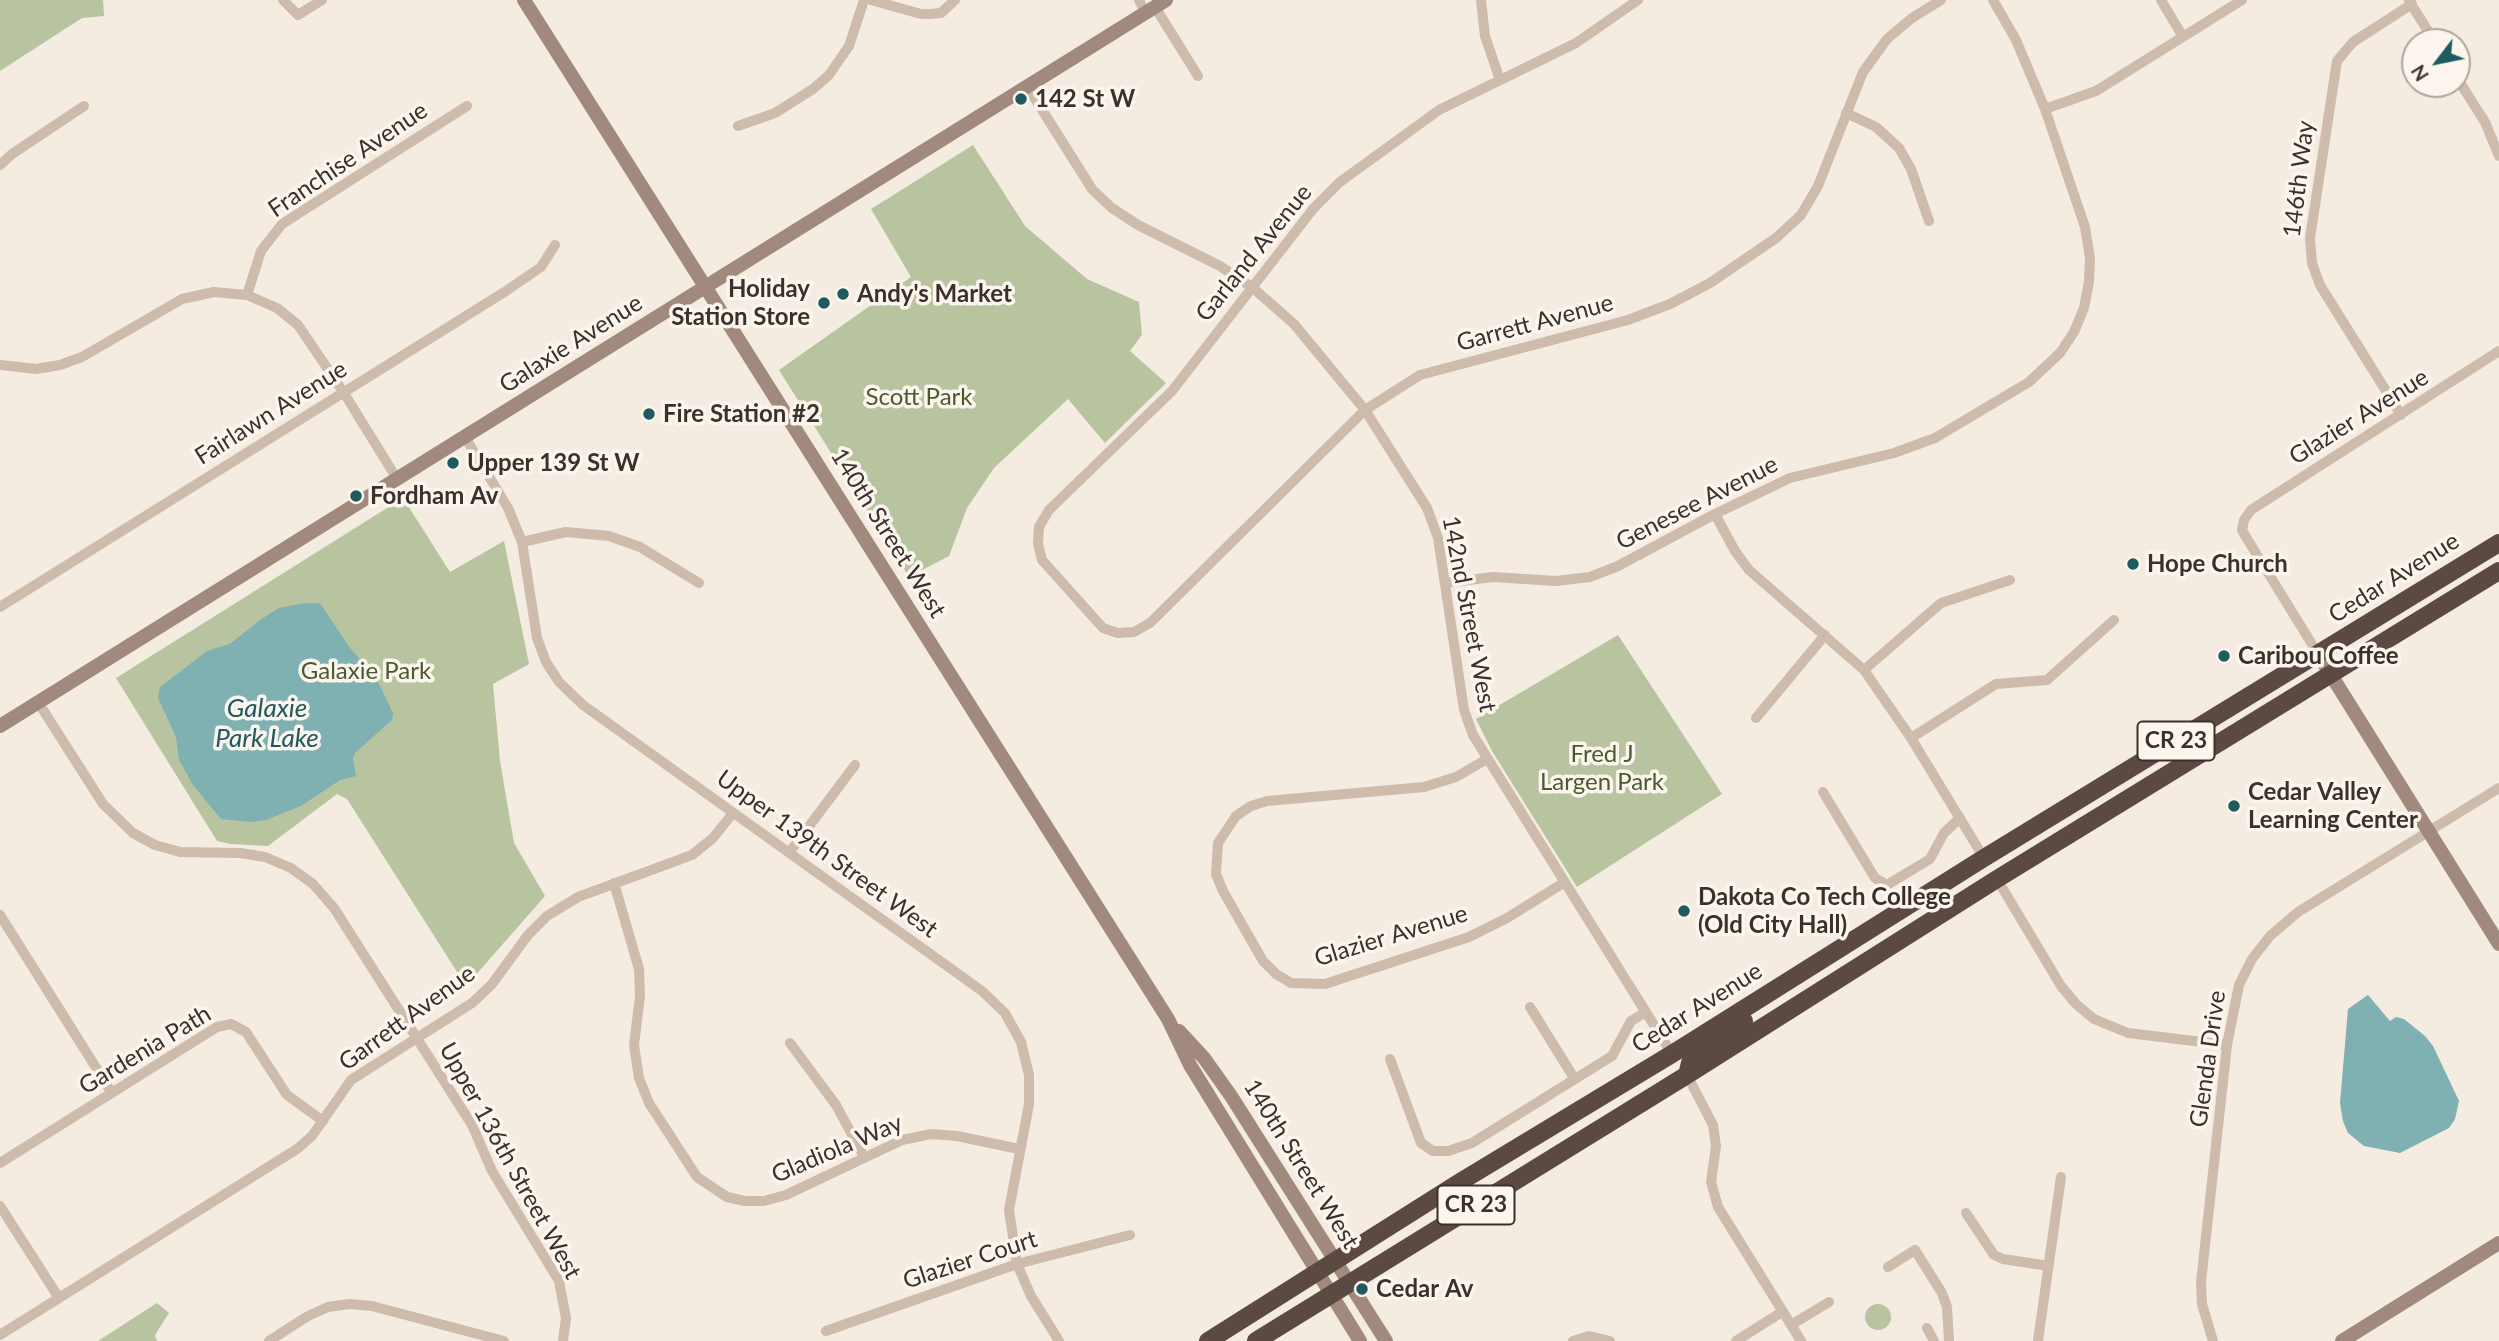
<!DOCTYPE html>
<style>
body{margin:0}
#map{position:relative;width:2499px;height:1341px;overflow:hidden;background:#f4ebe1;font-family:Lato,sans-serif}
canvas{display:block}
.north{position:absolute;left:2401px;top:28px;width:70px;height:70px;box-sizing:border-box;background:#fbf5ee;border:2px solid #aea6a0;border-radius:50%;rotate:238deg;font-size:19px;font-weight:700;line-height:28px;text-align:center;color:#3b302b}
.north::after{content:'';display:block;margin:auto;width:24px;height:32px;background:#1f5a5e;clip-path:polygon(50% 0,100% 100%,50% 72%,0 100%)}
</style>
<div id="map">
<canvas width="2499" height="1341"></canvas>
<div class="north">N</div>
</div>
<script>
const context = document.querySelector('canvas').getContext('2d');
context.lineJoin = 'round';
function fill(path, color) {
  context.fillStyle = color;
  context.fill(path, 'evenodd');
}
function poly(rows) {
  const path = new Path2D();
  for (const r of rows) {
    if (r.length === 3) {
      path.moveTo(r[0] + r[2], r[1]);
      path.arc(r[0], r[1], r[2], 0, 2 * Math.PI);
      continue;
    }
    path.moveTo(r[0], r[1]);
    for (let i = 2; i < r.length; i += 2) path.lineTo(r[i], r[i + 1]);
  }
  return path;
}
function trace(path, color, width, dash) {
  context.strokeStyle = color;
  context.lineWidth = width;
  context.lineCap = dash ? 'butt' : 'round';
  context.setLineDash(dash || []);
  context.stroke(path);
}
function drawText(font, color, halo, rows, align = 'center') {
  context.font = font + ' Lato,sans-serif';
  context.lineWidth = 7;
  context.setLineDash([]);
  context.textBaseline = 'middle';
  context.strokeStyle = halo;
  context.fillStyle = color;
  for (const [text, x, y, turn = 0] of rows) {
    context.save();
    context.translate(x, y);
    context.rotate((+turn || 0) * Math.PI / 180);
    context.textAlign = isNaN(turn) ? turn : align;
    if (halo) context.strokeText(text, 0, 0);
    context.fillText(text, 0, 0);
    context.restore();
  }
}
fill(poly([
 [0,0,103,0,104,16,82,18,0,71],
 [973,145,1025,226,1087,279,1139,302,1142,335,1130,351,1166,383,1105,443,1068,399,994,468,967,508,949,556,909,577,779,370,911,277,871,209],
 [403,498,450,572,504,541,529,664,493,684,500,761,514,843,545,896,466,986,347,799,337,794,268,846,231,844,217,841,116,678],
 [1618,635,1722,794,1577,887,1492,751,1476,719],
 [157,1303,169,1313,155,1335,157,1341,98,1341],
 [1878,1317,13]
]), '#b8c4a0');
fill(poly([
 [305,603,320,603,350,648,375,676,393,713,392,720,356,752,353,758,356,776,340,780,301,806,266,820,251,822,221,819,193,785,179,760,176,737,158,698,160,687,207,651,230,644,260,620,279,608],
 [2368,995,2390,1021,2396,1017,2404,1019,2425,1036,2433,1046,2459,1101,2455,1119,2449,1128,2400,1153,2364,1146,2348,1133,2343,1121,2340,1103,2348,1009]
]), '#7fb0b2');
trace(poly([
 [283,0,298,15,322,0],
 [871,0,921,14,930,14,941,13,955,0],
 [1139,0,1145,13],
 [1481,0,1485,36,1500,80],
 [1638,0,1576,43,1439,110,1340,182,1313,209,1172,391,1049,510,1039,527,1038,544,1042,560,1103,628,1118,633,1134,632,1150,623,1365,410,1420,375,1628,320,1670,304,1710,283,1776,238,1801,215,1818,186,1863,72,1887,39,1912,18,1941,0],
 [2161,0,2183,37],
 [2409,1,2435,42],
 [1155,7,1198,76],
 [2457,78,2485,122,2499,156],
 [1027,86,1092,189,1112,208,1138,225,1220,266,1253,288,1294,324,1365,410,1427,508,1438,538,1464,710,1473,735,1672,1054],
 [2045,109,2096,91,2242,0],
 [1846,113,1876,127,1899,148,1911,169,1929,221],
 [738,126,775,113,813,89,829,75,849,46,864,0],
 [0,165,12,154,84,106],
 [247,295,261,251,282,224,467,106],
 [0,365,36,369,60,365,82,357,182,299,214,292,247,295,277,308,298,325,344,393,397,479],
 [2401,415,2320,285,2312,263,2310,238,2337,61,2353,42,2412,4],
 [465,437,508,508,522,542,537,638,546,662,559,682,583,705,982,991,1005,1013,1021,1042,1029,1075,1029,1104,1009,1210,1017,1264,1031,1296,1059,1341],
 [1715,514,1735,551,1749,570,1864,670,1911,738,1984,858],
 [522,542,566,532,609,536,640,547,699,583],
 [1445,583,1493,577,1556,581,1590,577,1618,566,1715,514,1790,478,1894,453,1935,438,2029,382,2060,353,2074,332,2084,308,2089,282,2090,258,2085,227,2045,109,2016,40,1993,0],
 [0,607,506,291,541,267,555,245],
 [2318,654,2246,537,2242,530,2244,520,2251,510,2499,351],
 [1864,670,1941,603,2010,580],
 [38,702,103,804,133,833,155,845,180,852,240,853,265,857,291,868,313,884,334,908,472,1125,492,1171,559,1281,566,1318,563,1341],
 [1756,718,1825,635],
 [1911,738,1996,684,2047,680,2114,620],
 [1487,759,1456,777,1424,787,1267,801,1251,806,1236,816,1218,843,1216,874,1223,891,1263,961,1276,974,1291,983,1325,984,1469,937,1507,918,1565,882],
 [1823,792,1875,878,1887,885,1930,859,1944,833,1960,818],
 [789,853,855,765],
 [1997,879,2061,986,2076,1004,2094,1019,2128,1033,2227,1045],
 [614,883,639,969,640,996,634,1045,639,1078,649,1103,697,1177,727,1197,745,1201,764,1201,786,1195,902,1140,931,1134,957,1136,1019,1149],
 [0,915,112,1093],
 [1530,1007,1574,1078],
 [790,1043,836,1105,864,1157],
 [1390,1059,1421,1143,1433,1151,1448,1151,1472,1143,1612,1056,1631,1021,1646,1012],
 [1687,1075,1713,1125,1716,1146,1711,1182,1718,1207,1801,1341],
 [0,1163,217,1027,231,1024,246,1032,287,1095,323,1121],
 [0,1206,59,1298],
 [1966,1213,1994,1255,2003,1259,2049,1266],
 [1888,1267,1915,1250,1942,1293,1947,1307,1949,1341],
 [1791,1325,1829,1302],
 [1927,1328,1934,1341],
 [826,1331,1017,1264,1130,1235],
 [0,1335,297,1149,312,1136,351,1080,472,1003,492,984,528,935,547,916,578,897,692,855,713,838,733,813],
 [269,1341,308,1316,328,1307,349,1304,372,1306,504,1341],
 [1573,1341,1589,1336,1610,1341],
 [1736,1341,1782,1312],
 [2038,1341,2061,1177],
 [2213,1341,2202,1304,2201,1282,2227,1045,2239,985,2252,959,2270,936,2298,912,2499,788]
]), '#cdbbac', 10);
trace(poly([
 [524,0,1168,1019,1190,1065,1360,1341],
 [2318,654,2499,944],
 [0,726,1166,0],
 [1179,1031,1204,1058,1231,1096,1386,1341],
 [2342,1341,2499,1243]
]), '#a18a7d', 14);
trace(poly([
 [1688,1071,1690,1063,1700,1051,1744,1021],
 [1208,1341,1460,1182,1672,1054,1984,858,2499,543],
 [1256,1341,1687,1075,1997,879,2499,571]
]), '#5c4a42', 18);
for (const [x, y, r, color] of [
 [1021,99,7,"#1f5a5e"],
 [843,294,7,"#1f5a5e"],
 [824,303,7,"#1f5a5e"],
 [649,414,7,"#1f5a5e"],
 [453,463,7,"#1f5a5e"],
 [356,496,7,"#1f5a5e"],
 [2133,564,7,"#1f5a5e"],
 [2224,656,7,"#1f5a5e"],
 [2234,806,7,"#1f5a5e"],
 [1684,911,7,"#1f5a5e"],
 [1362,1289,7,"#1f5a5e"]
]) {
  const dot = new Path2D();
  dot.arc(x, y, r, 0, 2 * Math.PI);
  context.fillStyle = color;
  context.fill(dot);
  trace(dot, '#fbf5ee', 2.5);
}
for (const [x, y, w] of [
 [2176,741,77],
 [1476,1205,77]
]) {
  const box = new Path2D();
  box.roundRect(x - w / 2, y - 19.5, w, 39, 5);
  context.fillStyle = '#fbf5ee';
  context.fill(box);
  trace(box, '#3b302b', 2);
}
drawText('bold 23px', '#3b302b', null, [
 ["CR 23",2176,741],
 ["CR 23",1476,1205]
]);
drawText('bold 24px', '#3b302b', '#fbf5ee', [
 ["142 St W",1035,99],
 ["Holiday",810,289,"right"],
 ["Station Store",810,317,"right"],
 ["Andy's Market",857,294],
 ["Fire Station #2",663,414],
 ["Upper 139 St W",467,463],
 ["Fordham Av",370,496],
 ["Hope Church",2147,564],
 ["Caribou Coffee",2238,656],
 ["Cedar Valley",2248,792],
 ["Learning Center",2248,820],
 ["Dakota Co Tech College",1698,897],
 ["(Old City Hall)",1698,925],
 ["Cedar Av",1376,1289]
], 'left');
drawText('24px', '#3b302b', '#fbf5ee', [
 ["Franchise Avenue",348,160,-34],
 ["146th Way",2299,179,-83],
 ["Garland Avenue",1254,253,-51],
 ["Garrett Avenue",1535,323,-15],
 ["Galaxie Avenue",571,344,-32],
 ["Fairlawn Avenue",271,413,-32],
 ["Glazier Avenue",2359,417,-32],
 ["Genesee Avenue",1697,503,-27],
 ["140th Street West",888,533,58],
 ["Cedar Avenue",2394,578,-32],
 ["142nd Street West",1469,614,79],
 ["Upper 139th Street West",827,854,36],
 ["Glazier Avenue",1391,936,-17],
 ["Cedar Avenue",1697,1008,-32],
 ["Garrett Avenue",407,1018,-36],
 ["Gardenia Path",145,1050,-31],
 ["Glenda Drive",2208,1059,-82],
 ["Gladiola Way",837,1149,-23],
 ["Upper 136th Street West",510,1161,61],
 ["140th Street West",1301,1164,58],
 ["Glazier Court",970,1260,-18]
]);
drawText('24px', '#4a5a2e', '#fbf5ee', [
 ["Scott Park",919,397],
 ["Galaxie Park",366,671],
 ["Fred J",1602,754],
 ["Largen Park",1602,782]
]);
drawText('italic 26px', '#1f5a5e', '#fbf5ee', [
 ["Galaxie",267,709],
 ["Park Lake",267,739]
]);
</script>
